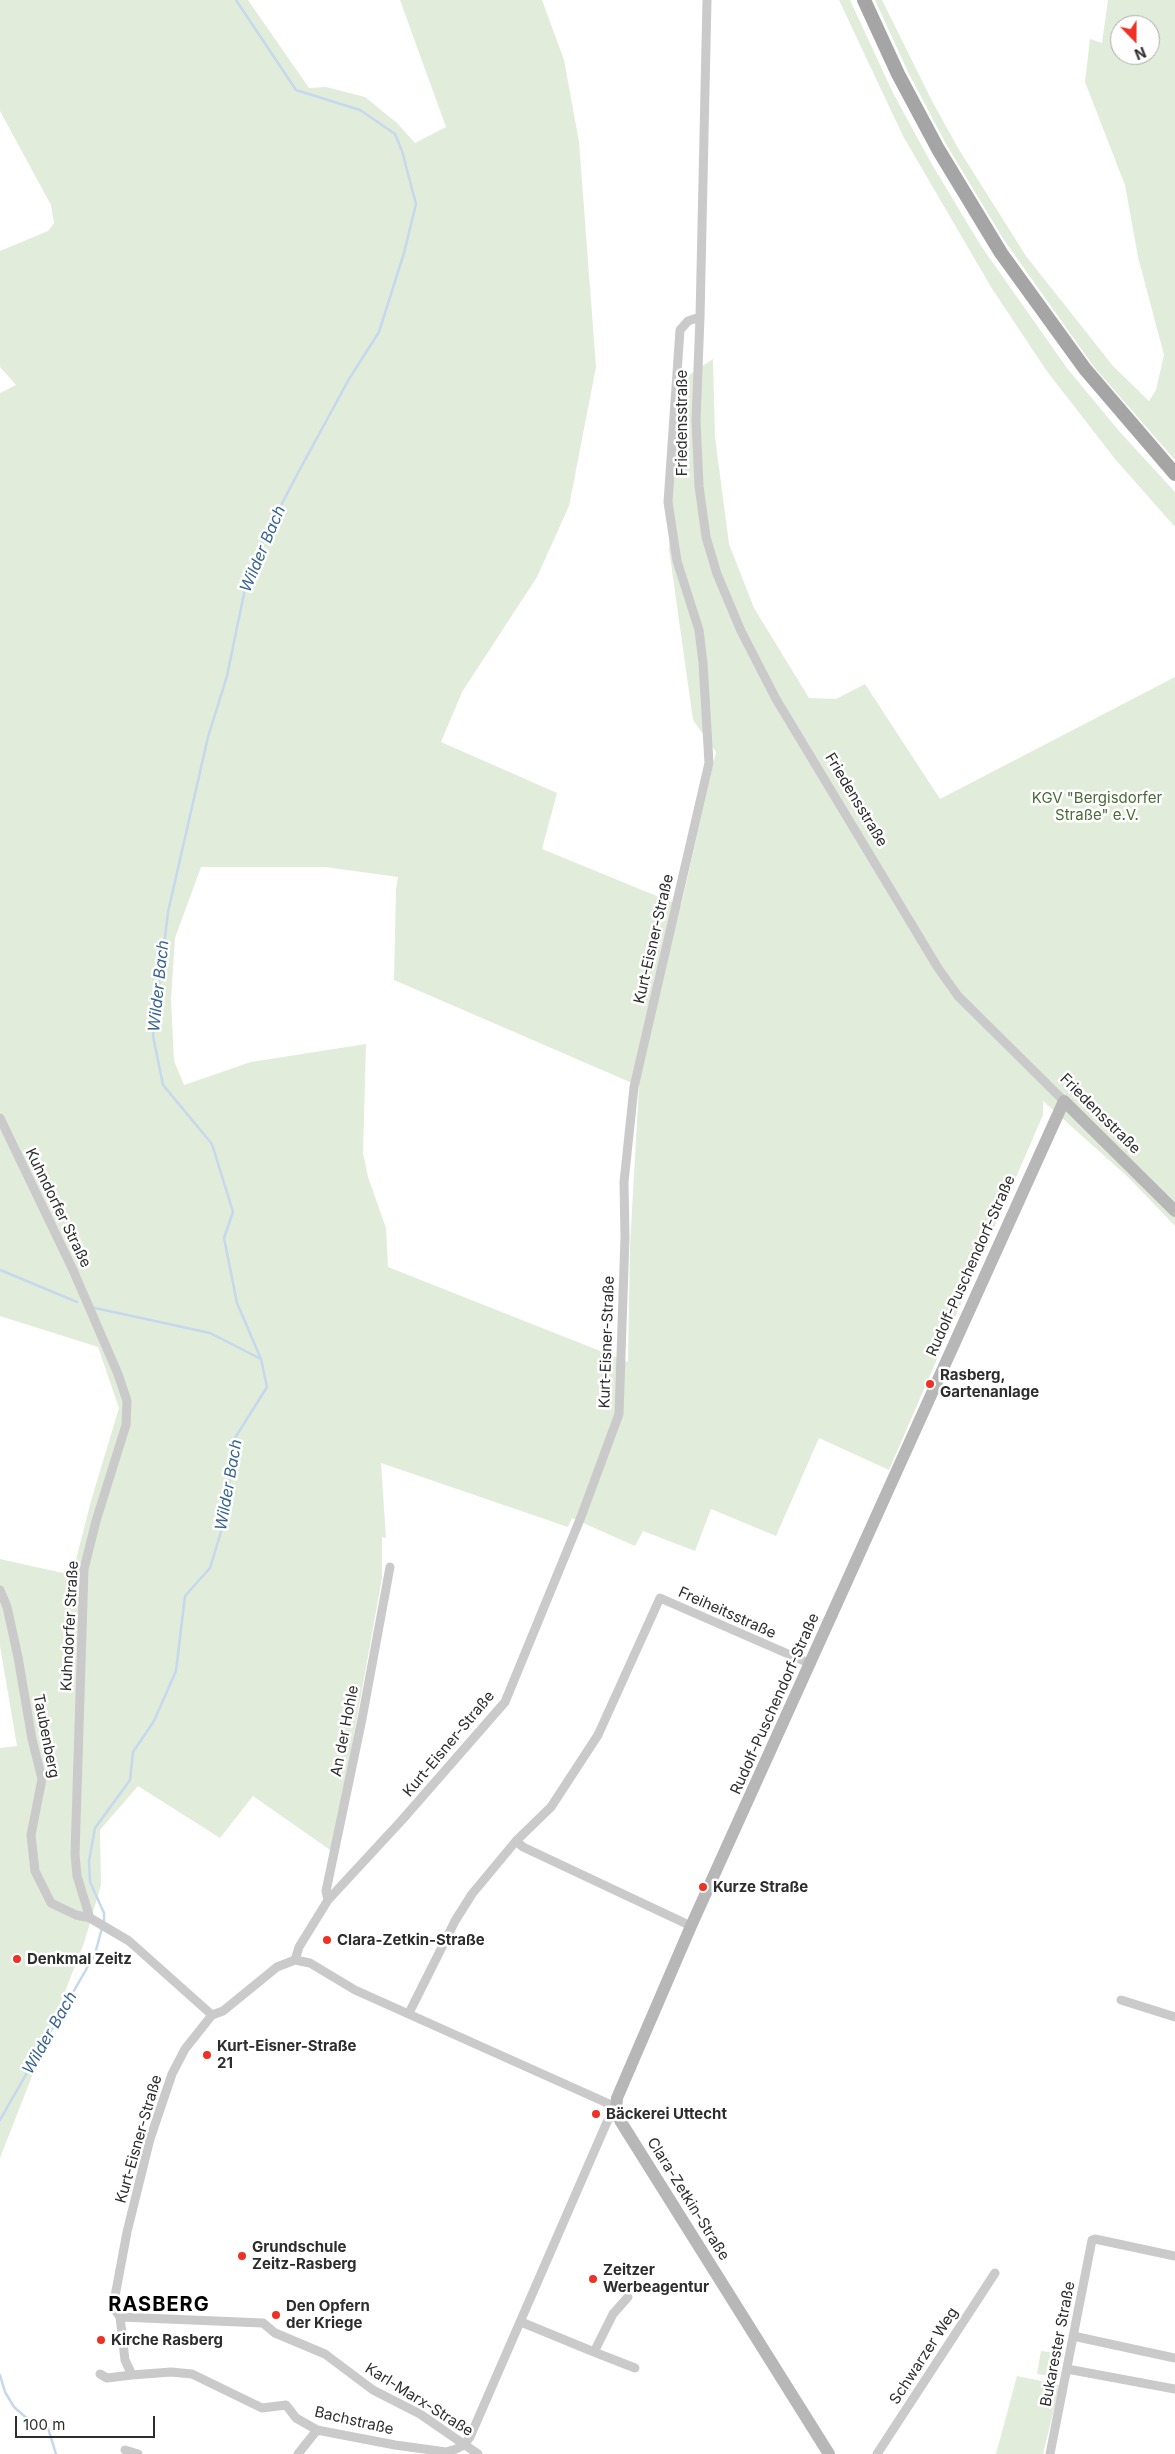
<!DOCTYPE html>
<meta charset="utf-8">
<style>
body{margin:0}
#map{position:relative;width:1175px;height:2454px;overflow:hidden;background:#fff;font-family:Inter,sans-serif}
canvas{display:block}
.north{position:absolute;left:1110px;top:15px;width:50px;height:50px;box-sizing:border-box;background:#fff;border:1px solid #ababab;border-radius:50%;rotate:158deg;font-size:14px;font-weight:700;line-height:20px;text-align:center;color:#2d2d2d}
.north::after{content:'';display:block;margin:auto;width:18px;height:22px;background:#ef3125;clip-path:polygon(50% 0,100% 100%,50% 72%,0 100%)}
.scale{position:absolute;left:15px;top:2416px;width:140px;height:22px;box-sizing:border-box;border:2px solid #2d2d2d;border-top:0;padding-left:6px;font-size:15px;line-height:18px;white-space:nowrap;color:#2d2d2d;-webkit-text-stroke:4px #fff;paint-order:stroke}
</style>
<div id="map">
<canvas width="1175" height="2454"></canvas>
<div class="north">N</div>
<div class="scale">100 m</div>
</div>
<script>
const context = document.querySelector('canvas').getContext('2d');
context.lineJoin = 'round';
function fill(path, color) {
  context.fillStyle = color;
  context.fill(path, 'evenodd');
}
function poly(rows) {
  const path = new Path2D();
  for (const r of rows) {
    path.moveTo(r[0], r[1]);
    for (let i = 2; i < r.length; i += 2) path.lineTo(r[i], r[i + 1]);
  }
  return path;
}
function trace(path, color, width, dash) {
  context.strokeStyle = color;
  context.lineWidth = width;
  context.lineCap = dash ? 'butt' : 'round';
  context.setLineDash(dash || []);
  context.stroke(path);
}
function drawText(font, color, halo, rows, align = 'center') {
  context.font = font + ' Inter,sans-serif';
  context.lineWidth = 5;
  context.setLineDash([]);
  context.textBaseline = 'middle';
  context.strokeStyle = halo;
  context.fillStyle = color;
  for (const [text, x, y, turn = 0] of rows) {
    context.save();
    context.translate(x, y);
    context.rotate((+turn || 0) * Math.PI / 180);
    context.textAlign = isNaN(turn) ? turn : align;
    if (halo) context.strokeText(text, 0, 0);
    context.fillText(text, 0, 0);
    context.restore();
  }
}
fill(poly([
 [0,0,248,0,309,88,326,87,365,97,397,123,415,143,446,127,400,0,542,0,564,60,579,142,596,367,569,506,537,577,462,692,441,742,557,793,542,849,681,906,716,752,693,720,669,549,674,456,683,379,713,359,715,437,729,544,754,608,809,698,836,699,865,684,940,799,1175,677,1175,1226,1129,1178,1043,1101,1043,1115,889,1470,819,1438,776,1536,711,1509,695,1551,643,1531,635,1546,572,1518,568,1527,381,1463,386,1538,382,1537,382,1578,333,1852,253,1796,220,1838,138,1786,100,1830,101,1885,84,1943,0,2158,0,1748,17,1746,0,1646,0,1559,72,1575,91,1501,119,1408,98,1347,0,1316,0,393,16,385,0,367,0,251,48,231,54,223,51,205,0,111],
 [201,867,325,867,398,877,396,889,394,980,639,1086,630,1246,628,1362,388,1267,386,1228,368,1177,363,1153,366,1044,251,1062,184,1085,174,1061,171,999,175,938],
 [839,0,850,0,893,93,930,161,981,246,1067,368,1119,431,1175,492,1175,527,1115,459,1046,370,991,287,903,136],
 [875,0,882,0,932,101,958,148,1026,256,1113,366,1149,401,1156,390,1164,355,1138,257,1125,185,1085,82,1090,39,1102,43,1108,0,1175,0,1175,460,1094,367,1004,240,946,144,908,72],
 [1120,25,1150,25,1150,55,1120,55],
 [1041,2351,1058,2353,1055,2377,1037,2374],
 [1017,2376,1060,2385,1043,2454,996,2454]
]), '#e1ecda');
trace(poly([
 [0,1270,77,1302],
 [95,1308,210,1333,261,1359],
 [104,1923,104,1913,90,1882,89,1861,95,1828,130,1780,133,1752,154,1721,176,1671,185,1596,210,1568,224,1522,235,1438,267,1387,261,1359,237,1303,224,1238,233,1212,212,1144,163,1085,153,1036,168,912,208,737,227,676,246,584,265,536,299,471,349,379,379,332,404,253,416,204,402,151,395,134,360,110,296,90,236,0],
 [0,2120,95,1954,102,1928],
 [0,2375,5,2392,14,2407,30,2421],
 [39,2424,48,2428,56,2454]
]), '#c5d8ed', 2.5);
trace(poly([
 [707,0,700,317,696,421,699,486,706,537,717,574,741,631,776,699,938,968,958,996,1064,1101],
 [0,1118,73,1270,118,1374,127,1401,126,1425,96,1521,84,1569,75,1854,77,1876,90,1918,129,1941,212,2015],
 [0,1590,7,1607,18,1657,32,1739,42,1779,31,1835,35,1871,51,1903,76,1915,90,1918],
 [516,1841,523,1847,691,1926],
 [328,1900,326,1891,362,1719,390,1567],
 [295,1960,299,1947,328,1900,402,1820,505,1702,581,1517,619,1414,625,1237,624,1182,634,1087,709,763,703,663,699,630,677,561,668,502,680,330,688,321,700,317],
 [295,1960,310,1963,355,1990,616,2107,607,2122,470,2437,464,2445,456,2449,446,2452,395,2445,317,2430,296,2418,286,2405,262,2408,192,2374,171,2372,132,2375,125,2360,120,2317,113,2307,127,2232,150,2139,172,2074,185,2049,212,2015,223,2011,277,1967,295,1960],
 [1121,2000,1175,2017],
 [409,2013,455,1921,472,1894,516,1841,551,1807,598,1735,660,1598,811,1664],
 [120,2317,263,2323,275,2333,325,2354,373,2390,420,2414,478,2454],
 [521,2322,594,2352,613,2314,628,2297],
 [1073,2336,1175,2358],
 [594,2352,635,2368],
 [1067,2369,1175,2389],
 [100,2374,107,2378,132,2375],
 [125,2450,138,2454],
 [298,2454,317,2430],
 [877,2454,995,2273],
 [1050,2454,1092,2240,1095,2239,1175,2256]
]), '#cacaca', 9);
trace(poly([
 [829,2454,621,2122,616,2112,617,2098,691,1926,1064,1101,1175,1211]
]), '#b7b7b7', 12);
trace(poly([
 [864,0,898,74,938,149,1001,253,1085,369,1175,474]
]), '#a5a5a5', 14);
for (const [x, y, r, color] of [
 [930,1384,5,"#ef3125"],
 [703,1887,5,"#ef3125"],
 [327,1940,5,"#ef3125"],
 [17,1959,5,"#ef3125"],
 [207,2055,5,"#ef3125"],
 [596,2114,5,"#ef3125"],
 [242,2256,5,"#ef3125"],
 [593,2279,5,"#ef3125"],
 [276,2315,5,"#ef3125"],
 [101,2340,5,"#ef3125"]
]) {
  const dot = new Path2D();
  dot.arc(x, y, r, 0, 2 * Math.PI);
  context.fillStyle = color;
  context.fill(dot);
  trace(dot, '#fff', 2);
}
drawText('15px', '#2d2d2d', '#fff', [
 ["Friedensstraße",682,423,-90],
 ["Friedensstraße",856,800,59],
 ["Kurt-Eisner-Straße",654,939,-77],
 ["Friedensstraße",1100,1114,45],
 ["Kuhndorfer Straße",58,1208,64],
 ["Rudolf-Puschendorf-Straße",971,1266,-66],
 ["Kurt-Eisner-Straße",607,1342,-88],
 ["Freiheitsstraße",727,1613,24],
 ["Kuhndorfer Straße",70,1626,-87],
 ["Rudolf-Puschendorf-Straße",775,1704,-66],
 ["An der Hohle",345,1731,-79],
 ["Taubenberg",46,1736,79],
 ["Kurt-Eisner-Straße",449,1744,-50],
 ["Kurt-Eisner-Straße",139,2139,-74],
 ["Clara-Zetkin-Straße",688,2199,58],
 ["Bukarester Straße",1058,2344,-79],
 ["Schwarzer Weg",924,2356,-57],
 ["Karl-Marx-Straße",419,2400,32],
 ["Bachstraße",354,2421,13]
]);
drawText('15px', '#496b38', '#fff', [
 ["KGV \"Bergisdorfer",1097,798],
 ["Straße\" e.V.",1097,815]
]);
drawText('bold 15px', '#2d2d2d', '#fff', [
 ["Rasberg,",940,1375],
 ["Gartenanlage",940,1392],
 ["Kurze Straße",713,1887],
 ["Clara-Zetkin-Straße",337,1940],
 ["Denkmal Zeitz",27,1959],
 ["Kurt-Eisner-Straße",217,2046],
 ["21",217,2063],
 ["Bäckerei Uttecht",606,2114],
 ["Grundschule",252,2247],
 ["Zeitz-Rasberg",252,2264],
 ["Zeitzer",603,2270],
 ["Werbeagentur",603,2287],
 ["Den Opfern",286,2306],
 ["der Kriege",286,2323],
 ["Kirche Rasberg",111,2340]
], 'left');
drawText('italic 16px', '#376394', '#fff', [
 ["Wilder Bach",263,549,-67],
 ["Wilder Bach",159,986,-84],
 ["Wilder Bach",229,1485,-80],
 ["Wilder Bach",50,2033,-60]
]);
context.letterSpacing = '1px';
drawText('bold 20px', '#000', '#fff', [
 ["RASBERG",159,2305]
]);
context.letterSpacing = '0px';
</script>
